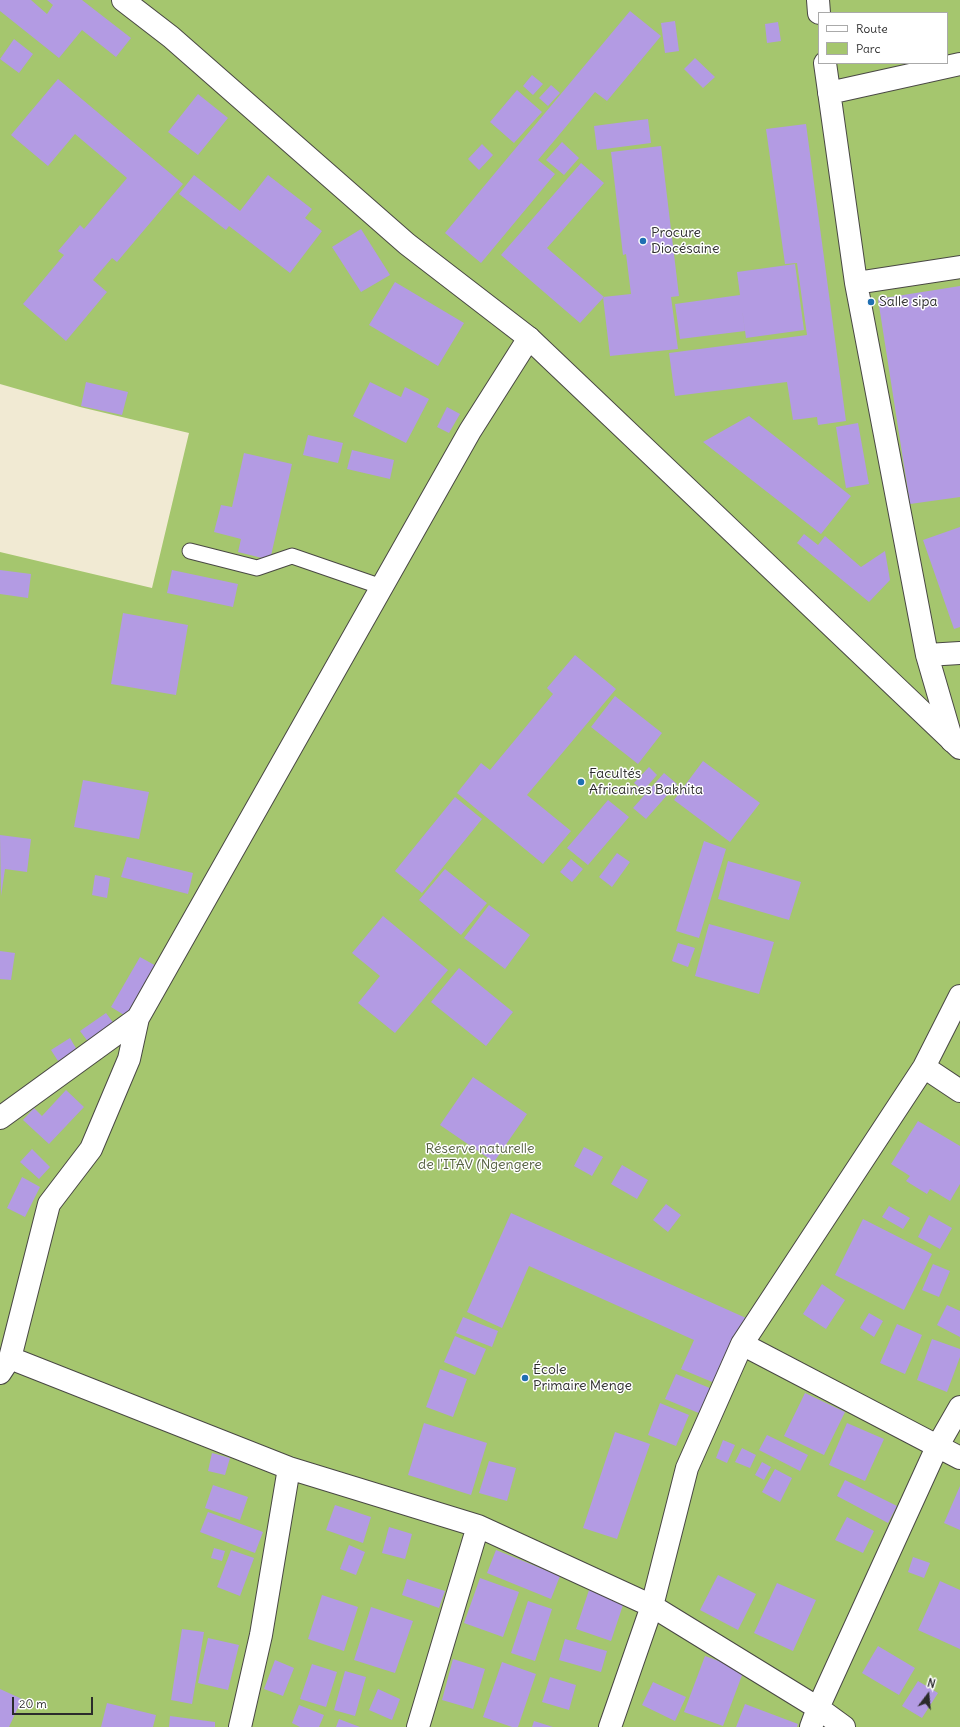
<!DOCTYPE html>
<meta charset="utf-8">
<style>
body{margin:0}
#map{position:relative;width:960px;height:1727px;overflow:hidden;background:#f1ead3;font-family:Delius,sans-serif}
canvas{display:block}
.legend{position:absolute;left:818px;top:12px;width:130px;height:52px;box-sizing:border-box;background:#fff;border:1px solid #aaa;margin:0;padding:5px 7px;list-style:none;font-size:12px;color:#2b2b2b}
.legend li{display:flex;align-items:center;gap:8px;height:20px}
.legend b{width:20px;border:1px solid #aaa}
.north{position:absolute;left:908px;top:1675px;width:40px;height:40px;-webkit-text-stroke:3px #fff;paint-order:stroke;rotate:16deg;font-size:11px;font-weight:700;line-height:16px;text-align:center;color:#2b2b2b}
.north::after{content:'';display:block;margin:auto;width:14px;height:18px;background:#2b2b2b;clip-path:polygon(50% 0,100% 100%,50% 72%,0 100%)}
.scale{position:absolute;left:12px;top:1697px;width:81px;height:18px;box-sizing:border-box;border:2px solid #2b2b2b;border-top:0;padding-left:5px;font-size:12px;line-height:14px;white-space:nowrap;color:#2b2b2b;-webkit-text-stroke:3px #fff;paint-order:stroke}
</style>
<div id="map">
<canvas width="960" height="1727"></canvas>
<ul class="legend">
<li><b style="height:5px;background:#fff"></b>Route</li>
<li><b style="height:11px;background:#a5c66e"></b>Parc</li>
</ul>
<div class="north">N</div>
<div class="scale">20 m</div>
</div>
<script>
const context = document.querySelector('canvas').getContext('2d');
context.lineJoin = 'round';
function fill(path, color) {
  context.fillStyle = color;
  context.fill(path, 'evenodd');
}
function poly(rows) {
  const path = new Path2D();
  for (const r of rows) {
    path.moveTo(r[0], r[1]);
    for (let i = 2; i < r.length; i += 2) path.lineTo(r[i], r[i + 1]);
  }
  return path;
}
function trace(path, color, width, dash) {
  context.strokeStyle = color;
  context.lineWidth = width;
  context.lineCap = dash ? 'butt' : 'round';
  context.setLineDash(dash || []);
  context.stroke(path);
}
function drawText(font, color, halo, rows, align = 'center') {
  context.font = font + ' Delius,sans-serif';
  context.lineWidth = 3;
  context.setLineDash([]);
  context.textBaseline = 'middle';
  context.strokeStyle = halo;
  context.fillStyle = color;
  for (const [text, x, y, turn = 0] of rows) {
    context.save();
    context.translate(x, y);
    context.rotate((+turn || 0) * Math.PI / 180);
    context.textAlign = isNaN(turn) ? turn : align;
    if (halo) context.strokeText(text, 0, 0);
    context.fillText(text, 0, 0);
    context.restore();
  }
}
fill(poly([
 [0,0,960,0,960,1727,0,1727,0,552,152,588,189,433,80,407,0,384],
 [819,13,947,13,947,63,819,63]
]), '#a5c66e');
fill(poly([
 [0,0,31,0,47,14,53,5,47,0,82,0,131,38,116,57,82,30,59,58,0,11],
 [630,11,661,36,607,101,595,92,538,160,555,174,481,263,445,233],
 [675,21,679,51,665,53,661,23],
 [778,22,781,41,767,43,765,24],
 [14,39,33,54,19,73,0,59],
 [695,58,715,77,703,88,684,69],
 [532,75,543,84,533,95,523,86],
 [58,79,183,184,117,262,112,258,93,280,107,292,66,341,23,304,64,255,58,251,80,225,84,229,127,178,75,134,48,166,11,135],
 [551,85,560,93,548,106,539,98],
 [517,90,542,112,514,143,490,122],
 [198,94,228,118,198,155,168,132],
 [648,119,651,143,597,150,594,126],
 [806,124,846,421,818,425,817,417,793,420,787,382,675,396,669,353,807,335,797,263,785,264,766,129],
 [562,142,579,158,564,175,546,160],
 [482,144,493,155,479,170,468,159],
 [661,146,679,296,671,297,678,349,610,356,603,297,631,294,626,254,623,255,611,152],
 [581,163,604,183,547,248,604,297,580,323,501,255],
 [194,175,240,211,268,175,312,209,305,218,322,231,290,273,229,226,226,230,179,194],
 [361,229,390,275,361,292,332,247],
 [795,264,804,330,746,338,741,301,745,331,680,339,675,304,740,295,737,272],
 [395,282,464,323,438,366,369,325],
 [960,286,960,497,910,504,878,299],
 [86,382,128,392,122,415,81,406],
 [370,382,401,397,405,387,429,399,406,443,353,416],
 [447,407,460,414,449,433,437,427],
 [749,416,851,496,821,534,703,442],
 [858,423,869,484,846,488,836,427],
 [308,435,343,443,338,463,303,455],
 [352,450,394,460,390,479,347,469],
 [244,453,292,464,270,560,238,552,241,539,214,532,221,505,232,507],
 [960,527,960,627,954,629,923,540],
 [804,534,818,545,825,536,861,567,885,551,890,580,869,602,797,543],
 [0,570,31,574,28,598,0,594],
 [172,570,238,584,233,607,167,593],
 [123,613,188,625,176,695,111,684],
 [575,655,616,689,527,795,571,831,543,864,457,793,481,763,490,770,553,694,547,688],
 [615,696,662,733,638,764,591,727],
 [703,761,760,803,730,842,674,800],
 [649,767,657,775,643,791,634,783],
 [664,773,677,784,646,819,633,808],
 [83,780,149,792,139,839,74,827],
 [455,797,482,819,422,893,395,871],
 [608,800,629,817,588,865,567,848],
 [0,835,31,839,27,872,5,869,1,896],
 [704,841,726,849,699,938,676,931],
 [617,853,630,862,612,887,599,877],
 [127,857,193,873,188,894,121,877],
 [571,859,583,869,572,882,560,872],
 [728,861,801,882,789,920,718,899],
 [445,869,487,903,461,935,419,900],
 [95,875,110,878,107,898,92,895],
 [489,905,530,935,505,969,464,938],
 [383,916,448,970,395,1033,358,1003,380,976,352,953],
 [709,924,774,942,759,994,695,976],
 [678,943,695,948,688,967,672,961],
 [0,951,15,953,11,980,0,979],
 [140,957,158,967,129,1018,111,1007],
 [459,968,513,1012,486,1046,431,1002],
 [106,1013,115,1025,89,1043,80,1031],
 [70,1038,77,1050,58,1061,51,1050],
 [473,1077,527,1114,494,1162,440,1125],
 [66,1090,84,1107,49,1144,23,1120,34,1108,42,1116],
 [918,1121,960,1146,960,1184,950,1201,930,1189,927,1194,906,1181,910,1176,891,1164],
 [584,1147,603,1157,592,1176,574,1166],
 [32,1149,50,1167,39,1179,20,1162],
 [622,1165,648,1180,637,1199,611,1184],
 [22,1177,40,1187,25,1217,7,1208],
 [666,1204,681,1215,668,1232,653,1220],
 [889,1206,910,1218,903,1229,882,1217],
 [511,1213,746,1318,717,1384,681,1369,694,1340,529,1266,502,1328,467,1312],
 [929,1215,952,1228,940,1249,918,1237],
 [863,1219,932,1254,904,1310,835,1275],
 [933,1264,950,1271,939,1297,922,1290],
 [822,1284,845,1300,826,1329,803,1314],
 [947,1305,960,1311,960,1337,937,1325],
 [869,1313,883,1321,874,1337,860,1328],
 [463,1317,498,1331,492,1347,456,1333],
 [897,1324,922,1335,905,1374,880,1363],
 [455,1336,486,1349,475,1375,444,1362],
 [932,1339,960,1349,960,1357,947,1392,917,1380],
 [440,1369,467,1379,453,1417,426,1407],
 [676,1374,712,1389,701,1414,665,1399],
 [805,1393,845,1412,824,1455,784,1436],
 [660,1403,689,1415,676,1446,648,1435],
 [424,1423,487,1443,471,1495,408,1475],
 [847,1423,884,1439,865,1481,829,1465],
 [615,1432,650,1444,617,1539,583,1528],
 [767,1435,808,1455,800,1471,759,1450],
 [723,1440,735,1445,727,1463,716,1458],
 [742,1448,756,1455,750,1468,735,1462],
 [212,1453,230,1458,225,1475,208,1471],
 [489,1461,516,1468,507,1501,479,1493],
 [762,1462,771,1467,764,1480,755,1475],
 [775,1469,792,1478,780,1502,762,1492],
 [845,1480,897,1506,888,1523,837,1496],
 [213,1485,248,1497,240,1520,205,1508],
 [960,1486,960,1530,944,1523],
 [335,1505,371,1517,363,1543,326,1530],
 [208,1512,263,1532,255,1553,200,1532],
 [847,1517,874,1531,863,1553,835,1540],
 [389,1527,412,1534,405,1559,382,1553],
 [349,1545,365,1552,356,1575,340,1569],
 [214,1548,225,1551,222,1561,211,1558],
 [231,1550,254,1558,240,1596,217,1587],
 [496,1550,560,1576,551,1599,487,1573],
 [913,1557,930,1563,924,1578,908,1572],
 [718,1575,756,1594,738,1630,700,1610],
 [480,1578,519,1592,503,1637,464,1623],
 [407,1579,445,1591,439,1608,402,1595],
 [940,1581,960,1590,960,1649,918,1630],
 [777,1583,816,1600,793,1651,754,1633],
 [590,1587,625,1599,611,1641,576,1629],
 [322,1595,358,1607,344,1651,308,1639],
 [528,1601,552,1609,535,1661,511,1653],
 [371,1607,413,1621,395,1673,354,1660],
 [182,1629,204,1632,192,1704,171,1700],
 [208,1638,239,1645,228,1690,198,1683],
 [565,1639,607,1651,601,1672,559,1660],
 [878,1646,915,1668,899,1695,862,1673],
 [705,1656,744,1670,723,1726,684,1712],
 [453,1659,485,1669,473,1709,442,1700],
 [275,1660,294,1668,283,1696,264,1689],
 [502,1662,536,1674,518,1727,512,1727,483,1717],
 [312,1664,337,1672,326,1707,300,1699],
 [345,1671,366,1677,355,1716,334,1710],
 [550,1677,576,1685,569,1710,542,1702],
 [918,1681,938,1693,922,1718,902,1706],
 [653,1682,686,1697,675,1721,642,1705],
 [0,1689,22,1699,9,1727,0,1727],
 [378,1689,400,1699,392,1720,369,1710],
 [107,1703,156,1715,153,1727,101,1727],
 [745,1704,798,1724,797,1727,736,1727],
 [299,1705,324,1715,319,1727,300,1727,292,1723],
 [170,1716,215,1722,215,1727,169,1727],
 [339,1719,360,1727,336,1727],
 [534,1721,553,1727,532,1727]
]), '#b39be3');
const lane = poly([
 [190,551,257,568,292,556,382,587]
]);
const street = poly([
 [818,0,819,13],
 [825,63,856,283,927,655,952,741],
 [829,93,960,64],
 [856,283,960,267],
 [927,655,960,653],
 [924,1067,960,1091],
 [0,1118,138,1018],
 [742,1344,960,1458],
 [10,1358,289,1468,478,1526,652,1606,818,1708,844,1727],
 [0,1373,10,1358,49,1204,91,1149,129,1059,138,1018,470,431,529,338],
 [240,1727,261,1635,289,1468],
 [418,1727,478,1526],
 [610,1727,652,1606,687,1468,742,1344,924,1067,960,996],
 [811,1727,818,1708,937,1447,960,1407]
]);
const secondary = poly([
 [123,0,171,37,407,244,529,338,960,748]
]);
trace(lane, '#494844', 17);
trace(street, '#494844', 24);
trace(secondary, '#494844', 24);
trace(lane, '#fff', 15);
trace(street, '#fff', 22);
trace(secondary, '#fff', 22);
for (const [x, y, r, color] of [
 [643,241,4,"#1f6fb2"],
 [871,302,4,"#1f6fb2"],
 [581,782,4,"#1f6fb2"],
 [525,1378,4,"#1f6fb2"]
]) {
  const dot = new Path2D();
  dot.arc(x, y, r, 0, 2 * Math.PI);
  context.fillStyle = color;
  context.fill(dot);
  trace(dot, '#fff', 1.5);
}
drawText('14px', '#2b2b2b', '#fff', [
 ["Procure",651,233],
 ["Diocésaine",651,249],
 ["Salle sipa",879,302],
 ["Facultés",589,774],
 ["Africaines Bakhita",589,790],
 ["École",533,1370],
 ["Primaire Menge",533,1386]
], 'left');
drawText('14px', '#566142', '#fff', [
 ["Réserve naturelle",480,1149],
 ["de l'ITAV (Ngengere",480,1165]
]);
</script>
